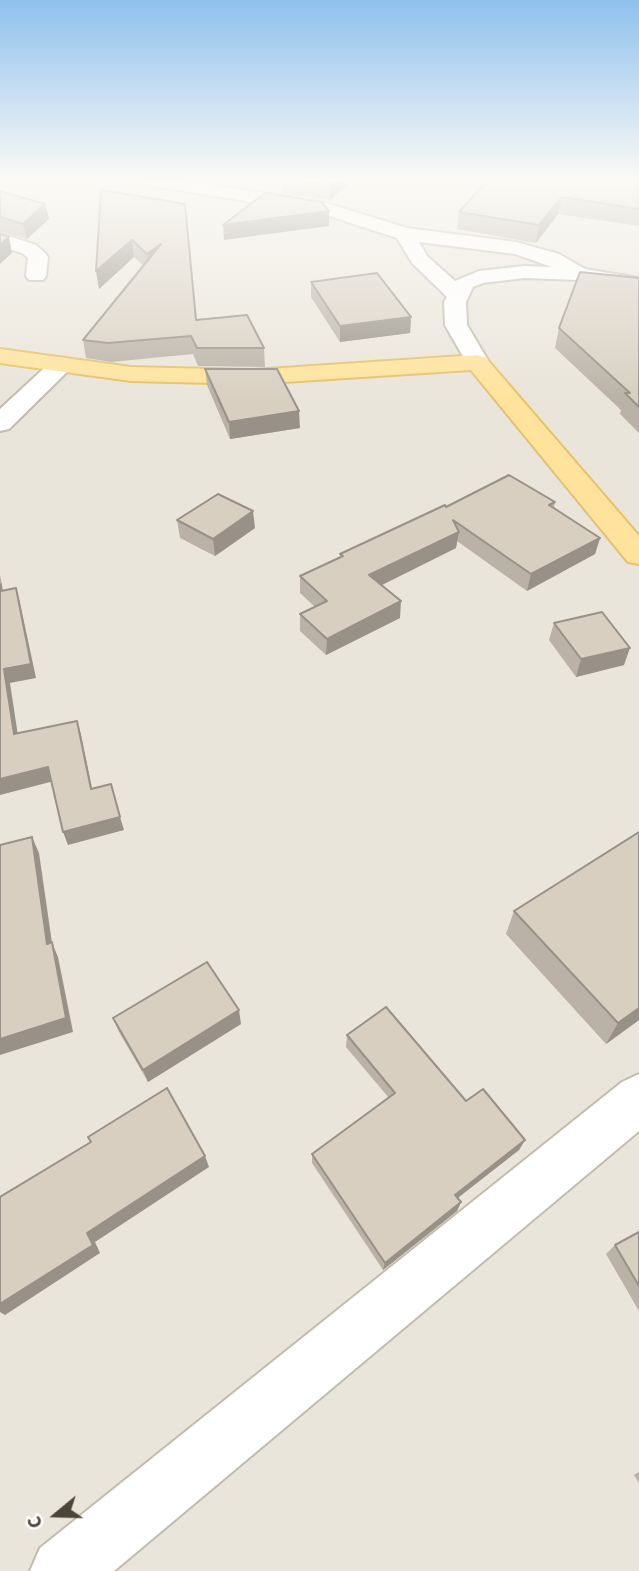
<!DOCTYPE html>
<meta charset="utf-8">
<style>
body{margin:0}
#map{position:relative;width:639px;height:1571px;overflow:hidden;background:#f6f3ec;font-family:"Source Sans 3",sans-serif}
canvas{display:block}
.north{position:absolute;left:21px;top:1480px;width:70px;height:70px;-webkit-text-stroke:5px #fff;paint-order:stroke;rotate:251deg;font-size:19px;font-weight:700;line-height:28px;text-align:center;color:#4b4439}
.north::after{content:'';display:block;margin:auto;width:24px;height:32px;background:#4b4439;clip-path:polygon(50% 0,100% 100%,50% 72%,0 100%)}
</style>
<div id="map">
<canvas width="639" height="1571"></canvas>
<div class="north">С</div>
</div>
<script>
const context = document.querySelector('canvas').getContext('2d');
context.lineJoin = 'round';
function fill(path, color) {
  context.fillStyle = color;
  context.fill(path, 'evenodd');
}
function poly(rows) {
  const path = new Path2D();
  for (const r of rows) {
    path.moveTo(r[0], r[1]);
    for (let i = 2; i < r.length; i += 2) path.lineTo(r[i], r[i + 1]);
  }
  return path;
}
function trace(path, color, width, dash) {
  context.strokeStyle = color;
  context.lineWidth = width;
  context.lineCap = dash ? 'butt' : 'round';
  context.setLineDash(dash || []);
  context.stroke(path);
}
fill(poly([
 [0,179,639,179,639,1571,0,1571]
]), '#eae5da');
const street = poly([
 [0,179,12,179,0,185,0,179],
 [133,179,175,179,326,203,407,228,516,242,559,254,585,269,639,278,639,290,579,280,524,278,483,283,473,287,466,302,467,325,489,362,485,367,477,369,469,367,445,325,444,302,447,297,412,263,397,238,323,214,142,184,133,179],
 [419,242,515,254,552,267,524,266,479,271,455,281,427,256,419,242],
 [0,233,36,245,45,253,48,257,46,276,43,280,29,280,26,276,28,258,22,253,0,246,0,233],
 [61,358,69,360,73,365,69,370,9,429,0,431,0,409,53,360,61,358],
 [639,1074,639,1131,114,1571,30,1571,40,1548,622,1082,639,1074]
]);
const primary = poly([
 [0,349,131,367,253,370,477,355,485,357,639,536,639,564,628,562,471,370,253,384,131,381,0,363,0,349]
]);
trace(street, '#c2bbae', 4);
trace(primary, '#e6c16a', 4);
fill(street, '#fff');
fill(primary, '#ffe39c');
fill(poly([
 [282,179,354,179,330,200,282,193],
 [639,179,639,226,558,214,536,243,457,229,459,212],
 [101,190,197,320,264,348,265,367,198,366,193,354,111,362,86,358,83,340,144,266,134,257,99,289],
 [0,191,45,204,49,219,27,239,0,231],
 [639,278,639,433,620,414,621,410,555,348,559,328],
 [311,282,411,317,410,333,340,342,311,297],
 [205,369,300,428,230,439,207,385],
 [555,502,554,508,600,538,595,554,527,591,457,541,456,548,381,585,400,618,326,655,300,631,300,614,315,607,300,593,300,576,340,558,340,554,446,507],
 [177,520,255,528,215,556,180,538],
 [554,623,624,665,576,677,549,640],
 [514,911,639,1020,606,1044,506,934],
 [113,1018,241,1024,148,1082,119,1032],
 [347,1035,466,1101,525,1140,519,1150,458,1198,461,1202,457,1211,383,1270,312,1163,312,1154,389,1098,346,1047],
 [639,1232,639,1311,606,1254,615,1245],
 [639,1472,639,1483,634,1475]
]), '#bab2a6');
fill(poly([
 [339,179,354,179,330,200,330,186],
 [562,197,558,214,536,243,539,225],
 [45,204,49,219,27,239,23,224],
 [329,211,329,226,224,240,223,225],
 [9,237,12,253,0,264,0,245],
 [132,240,134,257,99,289,96,271],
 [161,244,149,271,147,254],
 [411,317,410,333,340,342,340,326],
 [299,411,300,428,230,439,229,422],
 [253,511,255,528,215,556,213,539],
 [459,532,456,548,368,592,369,575],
 [600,538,595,554,527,591,531,574],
 [0,575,6,606,1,591],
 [16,588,20,603,36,678,10,683,20,749,14,734,4,669],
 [401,601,400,618,326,655,327,639],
 [630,648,624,665,576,677,581,659],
 [77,721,81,735,95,803,91,789],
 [48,767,54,781,0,795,0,779],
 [120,817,124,830,68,845,63,832],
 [32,837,39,853,52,943,58,957,73,1032,0,1055,0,1039,47,944],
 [639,1008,639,1020,606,1044,618,1023],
 [239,1010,241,1024,148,1082,143,1070],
 [525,1140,519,1150,451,1203,455,1195],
 [205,1156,209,1167,95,1242,100,1253,5,1315,0,1312,0,1304,87,1233],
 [461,1202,457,1211,383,1270,385,1263]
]), '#979187');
const building = poly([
 [282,179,339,179,330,186,282,179],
 [489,179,639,179,639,209,562,197,539,225,459,212,489,179],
 [101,190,185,204,196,320,247,315,264,348,197,348,191,336,108,343,83,340,161,244,147,254,132,240,96,271,101,190],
 [0,191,45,204,23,224,0,217,0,191],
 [265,193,322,202,329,211,223,225,265,193],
 [0,234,9,237,0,245,0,234],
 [580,272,639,278,639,407,625,393,630,393,559,328,580,272],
 [377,273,411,317,340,326,311,282,377,273],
 [205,369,277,369,299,411,229,422,205,369],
 [509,475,555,502,549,505,600,538,531,574,453,520,459,532,369,575,401,601,327,639,300,614,327,601,300,576,343,556,340,554,445,505,446,507,509,475],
 [218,494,253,511,213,539,177,520,218,494],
 [0,584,1,591,16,588,31,664,4,669,14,734,77,721,91,789,111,784,120,817,63,832,48,767,0,779,0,584],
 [602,612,630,648,581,659,554,623,602,612],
 [639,832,639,1008,618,1023,514,911,639,832],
 [32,837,47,944,52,942,66,1018,0,1039,0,845,32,837],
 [207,962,239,1010,143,1070,113,1018,207,962],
 [386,1007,466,1101,483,1089,525,1140,455,1195,461,1202,385,1263,312,1154,395,1093,347,1035,386,1007],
 [167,1088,205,1156,87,1233,93,1245,0,1304,0,1197,91,1142,88,1137,167,1088],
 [639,1232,639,1286,615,1245,639,1232]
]);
fill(building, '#d8cfc1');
trace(building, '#979187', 2);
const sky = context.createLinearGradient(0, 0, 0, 399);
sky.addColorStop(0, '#8fc1ec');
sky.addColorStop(0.45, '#fbfaf6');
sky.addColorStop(1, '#fbfaf600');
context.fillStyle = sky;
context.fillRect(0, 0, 639, 399);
</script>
